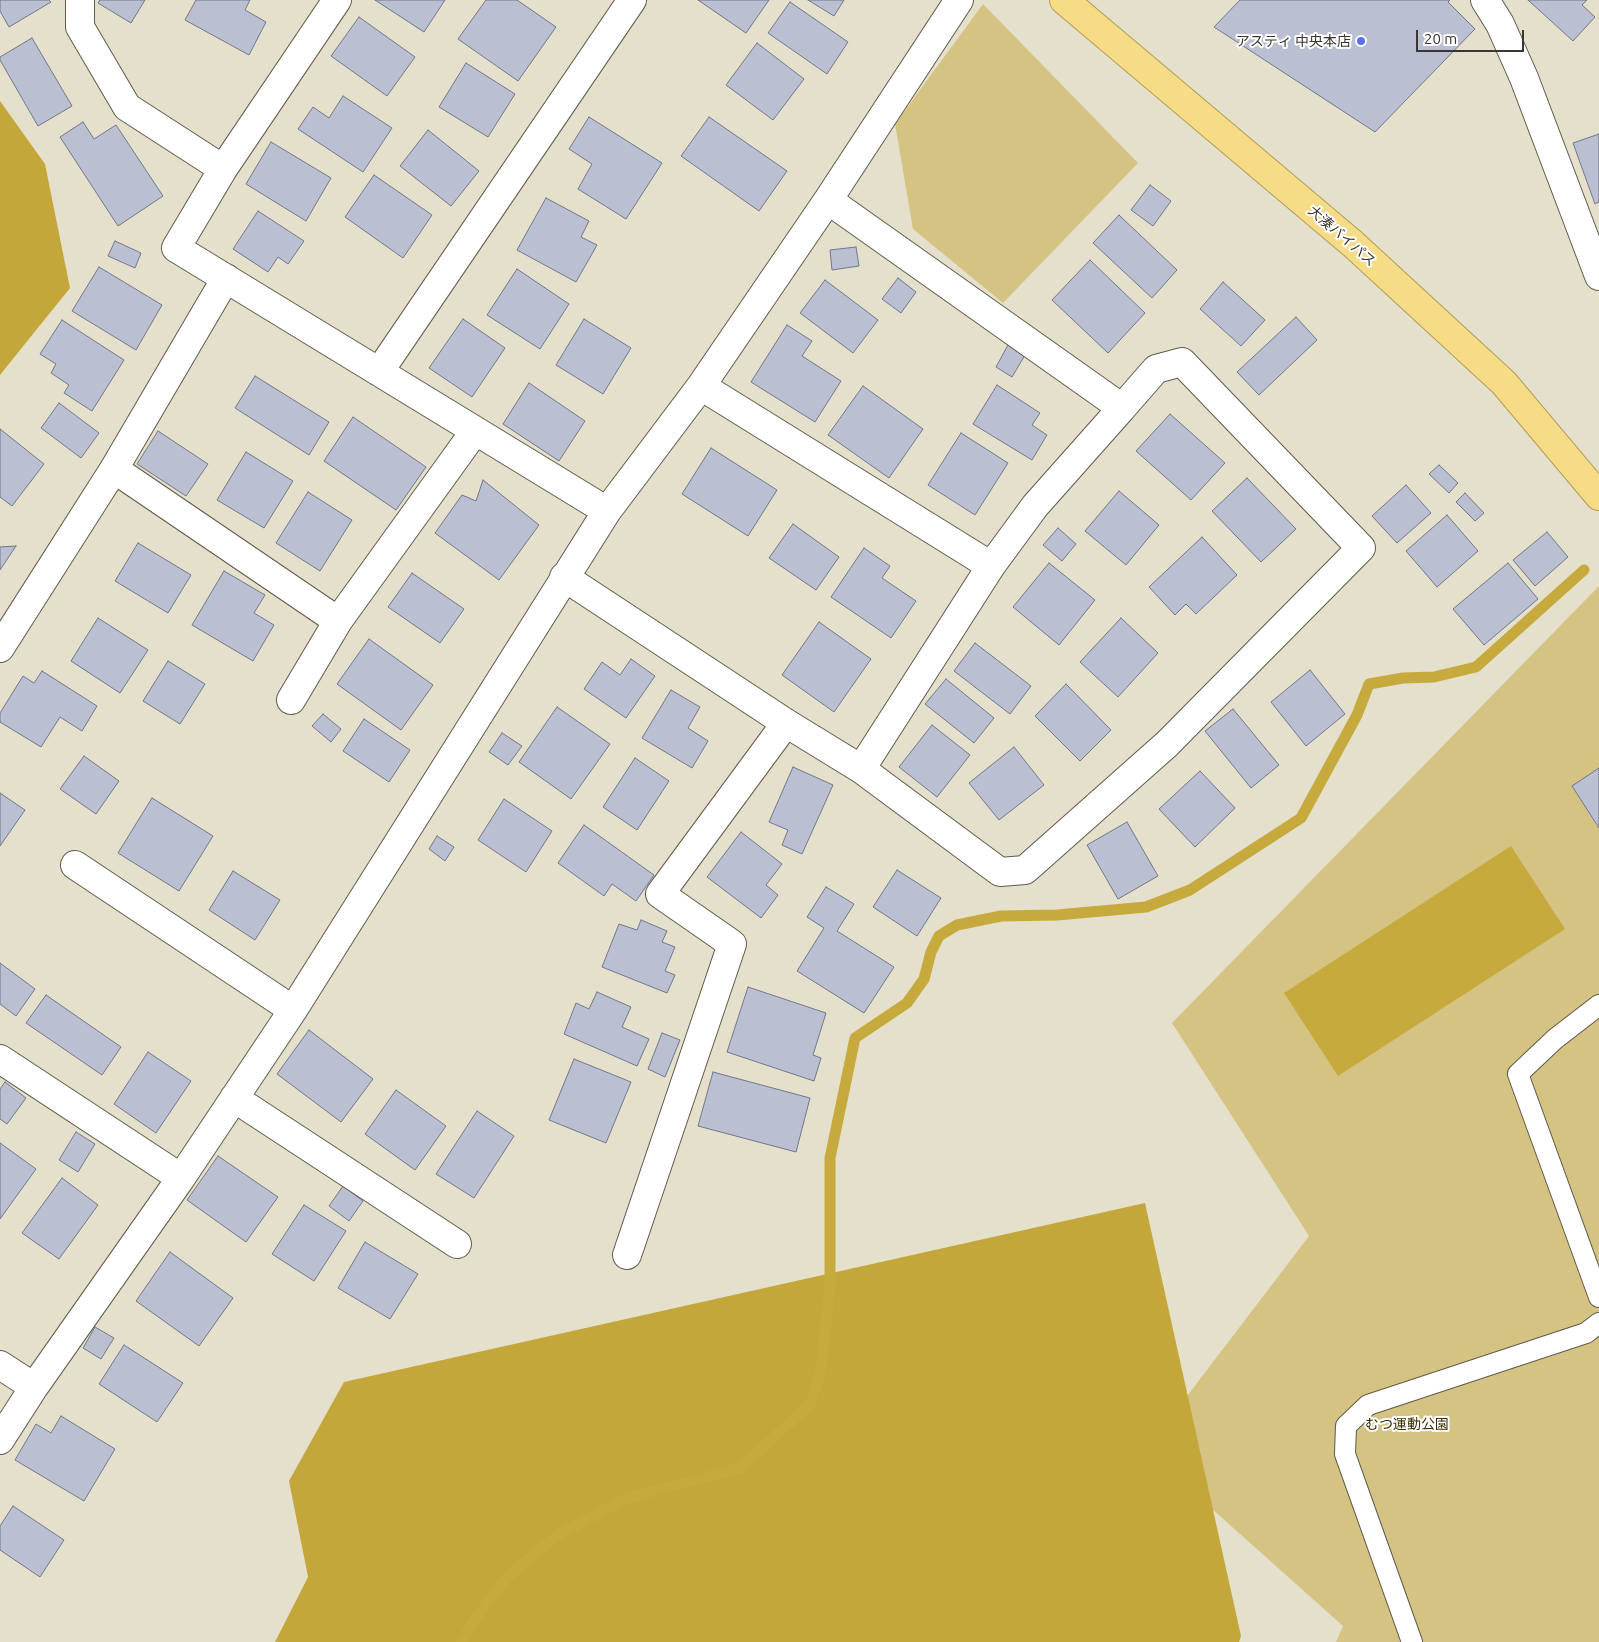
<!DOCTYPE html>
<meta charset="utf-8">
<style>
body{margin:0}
#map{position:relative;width:1599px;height:1642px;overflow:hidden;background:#e5e0cc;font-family:Ubuntu,sans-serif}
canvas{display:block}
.scale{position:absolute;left:1416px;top:30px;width:108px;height:22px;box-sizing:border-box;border:2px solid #3a3730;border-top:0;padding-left:6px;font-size:15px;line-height:18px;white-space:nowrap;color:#3a3730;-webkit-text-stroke:4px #fff;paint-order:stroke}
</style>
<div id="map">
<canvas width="1599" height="1642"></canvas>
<div class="scale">20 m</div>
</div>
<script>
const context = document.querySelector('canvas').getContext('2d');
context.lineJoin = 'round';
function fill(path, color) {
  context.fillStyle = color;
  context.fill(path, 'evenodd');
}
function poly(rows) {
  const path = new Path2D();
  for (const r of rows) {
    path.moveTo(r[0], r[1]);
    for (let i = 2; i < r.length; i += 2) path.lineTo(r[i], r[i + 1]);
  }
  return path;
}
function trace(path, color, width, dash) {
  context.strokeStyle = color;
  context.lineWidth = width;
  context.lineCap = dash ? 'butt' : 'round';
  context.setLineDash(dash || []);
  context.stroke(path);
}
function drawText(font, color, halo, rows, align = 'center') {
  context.font = font + ' Ubuntu,"Noto Sans JP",sans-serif';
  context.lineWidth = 4;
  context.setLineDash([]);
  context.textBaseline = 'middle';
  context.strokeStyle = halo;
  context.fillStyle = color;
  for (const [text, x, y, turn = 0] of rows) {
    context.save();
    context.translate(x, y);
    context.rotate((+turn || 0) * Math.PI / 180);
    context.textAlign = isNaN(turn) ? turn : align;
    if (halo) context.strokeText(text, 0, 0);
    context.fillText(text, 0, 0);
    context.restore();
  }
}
fill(poly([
 [983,4,1138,163,1003,303,913,229,895,124],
 [1599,586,1599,1642,1336,1642,1343,1626,1146,1450,1309,1236,1172,1023]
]), '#d5c384');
fill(poly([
 [0,101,45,164,70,288,0,375],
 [1145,1203,1241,1636,1239,1642,275,1642,308,1577,289,1481,344,1382]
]), '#c4a73a');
fill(poly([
 [1511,846,1565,929,1338,1076,1284,993]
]), '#c7aa3d');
trace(poly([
 [461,1642,473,1622,508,1576,558,1535,627,1498,741,1468,811,1403,821,1369,830,1288,830,1158,855,1038,907,1003,924,979,931,952,939,936,957,925,1001,916,1057,915,1146,907,1190,890,1301,818,1357,715,1369,684,1403,678,1434,677,1476,667,1584,570]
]), '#c7aa3d', 11);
const building = poly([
 [0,0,49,0,51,2,9,27,0,11,0,0],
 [100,0,145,0,131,23,98,3,100,0],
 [196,0,250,0,245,10,266,22,249,55,185,20,196,0],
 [375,0,445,0,424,32,375,0],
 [486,0,517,0,556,27,518,81,458,39,486,0],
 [698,0,769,0,746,33,698,0],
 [808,0,844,0,834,16,808,0],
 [1240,0,1450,0,1448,2,1475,29,1375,132,1214,27,1240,0],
 [1528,0,1587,0,1582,5,1595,17,1573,41,1528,0],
 [790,2,848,42,827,74,768,33,790,2],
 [359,17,415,57,387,96,331,56,359,17],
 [32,38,72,106,38,126,0,60,0,57,32,38],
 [757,43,804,79,773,120,726,85,757,43],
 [466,63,515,94,488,137,439,107,466,63],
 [343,96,392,128,363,172,298,129,313,107,329,118,343,96],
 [589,117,662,163,626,219,578,189,592,164,569,149,589,117],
 [709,117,787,171,759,211,681,156,709,117],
 [83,122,94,139,116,125,163,196,118,226,60,137,83,122],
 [428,130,479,171,451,206,400,166,428,130],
 [1599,134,1599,202,1595,204,1573,143,1599,134],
 [271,142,331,178,306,221,246,184,271,142],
 [374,175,432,215,403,258,345,217,374,175],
 [1150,185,1171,201,1153,226,1131,210,1150,185],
 [546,198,589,221,581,237,597,245,576,282,517,250,546,198],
 [258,211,304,241,288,264,278,257,268,272,233,249,258,211],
 [1119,215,1177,270,1152,298,1093,243,1119,215],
 [115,241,141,253,135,268,108,256,115,241],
 [856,247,859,266,832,270,830,250,856,247],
 [1090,260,1145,313,1108,353,1052,300,1090,260],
 [99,267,162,305,136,350,72,311,99,267],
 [517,269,569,304,540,349,487,315,517,269],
 [898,278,916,292,901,313,882,299,898,278],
 [825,280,878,320,853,353,800,313,825,280],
 [1223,282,1265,320,1241,346,1200,309,1223,282],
 [1296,317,1317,340,1259,395,1237,372,1296,317],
 [463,319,505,348,472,397,429,368,463,319],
 [584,319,631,348,603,394,556,365,584,319],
 [62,320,124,360,92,411,64,393,69,385,51,373,56,364,40,354,62,320],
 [787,325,812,341,802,356,841,381,815,422,751,382,787,325],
 [1008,345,1025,355,1012,377,996,367,1008,345],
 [255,376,329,422,309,455,235,408,255,376],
 [529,383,585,421,559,461,503,424,529,383],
 [997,385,1040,413,1032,425,1047,435,1032,460,973,424,997,385],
 [863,386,923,429,889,478,828,435,863,386],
 [59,403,99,433,81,458,41,428,59,403],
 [1170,414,1225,463,1191,500,1136,451,1170,414],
 [353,417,426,467,396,510,324,461,353,417],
 [0,429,44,464,12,506,0,497,0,429],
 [158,431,208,464,186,496,137,464,158,431],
 [961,433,1008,463,975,515,928,485,961,433],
 [711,448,777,490,748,536,682,494,711,448],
 [246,452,293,481,264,528,217,500,246,452],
 [1439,465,1458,483,1449,493,1429,474,1439,465],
 [1247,478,1296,529,1261,562,1212,511,1247,478],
 [483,480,539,525,499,580,435,533,462,495,476,501,483,480],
 [1406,485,1431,513,1397,543,1372,516,1406,485],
 [1119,491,1159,525,1126,565,1085,531,1119,491],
 [308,492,352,520,320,571,276,543,308,492],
 [1465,493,1484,513,1475,521,1456,502,1465,493],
 [1447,515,1478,551,1437,587,1406,551,1447,515],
 [793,524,839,557,816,590,769,558,793,524],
 [1058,528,1076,544,1062,561,1043,545,1058,528],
 [1547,532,1568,557,1535,586,1513,560,1547,532],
 [1202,537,1237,575,1196,614,1186,604,1175,615,1149,587,1202,537],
 [138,543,191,575,168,613,115,581,138,543],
 [16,546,0,570,0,547,16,546],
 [864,548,890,566,882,578,916,601,891,638,831,597,864,548],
 [1049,563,1095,600,1059,645,1013,607,1049,563],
 [1508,563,1538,599,1484,645,1453,609,1508,563],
 [224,571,265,595,254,613,274,625,253,661,192,625,224,571],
 [412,573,464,609,440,643,388,607,412,573],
 [98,618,148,650,120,693,71,661,98,618],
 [1121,618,1158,653,1118,697,1080,662,1121,618],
 [819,622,871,659,834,712,782,675,819,622],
 [369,639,433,685,401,730,337,684,369,639],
 [975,643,1031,686,1010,714,954,671,975,643],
 [631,659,655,676,626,718,584,689,602,662,620,675,631,659],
 [168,661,205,684,180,724,143,701,168,661],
 [1310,670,1345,714,1306,746,1271,702,1310,670],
 [42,671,97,706,82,731,60,717,41,747,0,722,0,713,23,676,34,683,42,671],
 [946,679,994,718,974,743,925,704,946,679],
 [1066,684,1111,730,1080,761,1035,716,1066,684],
 [671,690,700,707,688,728,708,741,692,768,642,738,671,690],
 [557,707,610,744,571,799,519,762,557,707],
 [1233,709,1279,765,1251,788,1205,731,1233,709],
 [323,714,341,729,331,742,312,726,323,714],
 [364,719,410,750,389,782,343,751,364,719],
 [932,725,970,755,937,797,899,767,932,725],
 [502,733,522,746,508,765,489,752,502,733],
 [1014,747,1044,785,999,820,969,783,1014,747],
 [84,756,119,781,96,814,60,789,84,756],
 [635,758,669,781,637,830,603,807,635,758],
 [793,767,833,785,802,854,782,845,788,830,769,822,793,767],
 [1599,768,1599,828,1572,786,1599,768],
 [1200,771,1235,808,1195,847,1159,809,1200,771],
 [0,793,25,810,0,846,0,793],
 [152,798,213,836,179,891,118,853,152,798],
 [504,799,552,831,526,872,478,840,504,799],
 [1127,822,1158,876,1118,899,1087,845,1127,822],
 [584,825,654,875,636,901,612,884,604,896,558,863,584,825],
 [741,832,782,864,766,885,778,895,761,918,707,877,741,832],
 [437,836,454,847,445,861,429,849,437,836],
 [897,870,941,898,917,936,873,907,897,870],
 [233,871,280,900,255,940,209,910,233,871],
 [826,887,854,904,837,931,894,967,864,1013,797,971,824,928,807,917,826,887],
 [641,920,667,931,662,942,675,947,665,971,675,975,667,993,602,967,619,924,637,930,641,920],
 [0,963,35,989,16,1016,0,1004,0,963],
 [748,987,826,1013,813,1055,821,1058,814,1081,727,1052,748,987],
 [597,992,631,1007,622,1027,649,1039,637,1066,564,1034,576,1003,589,1009,597,992],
 [46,995,121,1047,102,1075,26,1023,46,995],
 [309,1030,373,1079,341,1122,277,1074,309,1030],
 [662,1033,680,1040,665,1077,648,1069,662,1033],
 [148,1052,191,1081,156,1133,114,1104,148,1052],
 [574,1059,631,1082,606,1143,549,1120,574,1059],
 [713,1072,810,1098,796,1152,698,1126,713,1072],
 [5,1082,26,1098,7,1124,0,1119,0,1089,5,1082],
 [396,1090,446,1126,415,1170,365,1134,396,1090],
 [477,1111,514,1136,474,1198,436,1174,477,1111],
 [76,1132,95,1144,78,1172,59,1160,76,1132],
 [0,1143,36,1169,0,1219,0,1143],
 [218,1156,278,1197,246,1242,187,1200,218,1156],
 [62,1178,98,1205,59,1259,22,1233,62,1178],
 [343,1186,363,1201,349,1221,329,1206,343,1186],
 [304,1205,346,1231,314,1281,272,1254,304,1205],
 [365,1242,418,1274,390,1319,338,1288,365,1242],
 [170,1252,233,1298,199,1346,136,1301,170,1252],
 [95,1327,114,1338,101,1359,83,1348,95,1327],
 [124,1345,183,1383,157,1422,99,1384,124,1345],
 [61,1416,115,1449,84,1501,15,1460,36,1424,51,1433,61,1416],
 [13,1506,64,1540,40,1577,0,1550,0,1526,13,1506]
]);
fill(building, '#bac0d2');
trace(building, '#717788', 1);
const service = poly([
 [1599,1005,1555,1039,1518,1074,1599,1297],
 [1412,1642,1345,1454,1346,1426,1368,1405,1586,1333,1599,1323]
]);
const minor = poly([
 [80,0,80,27,127,107,223,169],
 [337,0,223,169,176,248,607,511],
 [1485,0,1500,24,1524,78,1599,276],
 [379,372,632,0],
 [701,386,991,566],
 [114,469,338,621],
 [564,577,786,723,861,769,1000,872,1025,870,1167,744,1361,548,1182,362,1156,369,1122,408,828,200],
 [0,648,114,469,226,278],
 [291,700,338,621,475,431],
 [861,769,991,566,1035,506,1122,408],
 [75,865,293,1010],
 [0,1059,181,1178],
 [234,1098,457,1244],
 [627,1255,732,944,660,894,786,723],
 [0,1365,34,1387],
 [0,1440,34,1387,181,1178,293,1010,607,511,701,386,828,200,959,0]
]);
const trunk = poly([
 [1064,0,1353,244,1504,383,1599,496]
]);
trace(service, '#605b4a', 22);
trace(minor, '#605b4a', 30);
trace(trunk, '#b29d54', 30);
trace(service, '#fff', 20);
trace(minor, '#fff', 28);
trace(trunk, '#f6dc86', 28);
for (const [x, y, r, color] of [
 [1361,41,5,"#5b72e8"]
]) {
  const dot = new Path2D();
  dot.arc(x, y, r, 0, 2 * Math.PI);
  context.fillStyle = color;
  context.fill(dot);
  trace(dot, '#fff', 2);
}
drawText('14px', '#3a3730', '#fff', [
 ["アスティ 中央本店",1351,41]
], 'right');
drawText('14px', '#3a3730', '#fff', [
 ["大湊バイパス",1342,236,41]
]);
drawText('14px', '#3b2f00', '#fff', [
 ["むつ運動公園",1407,1424]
]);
</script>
